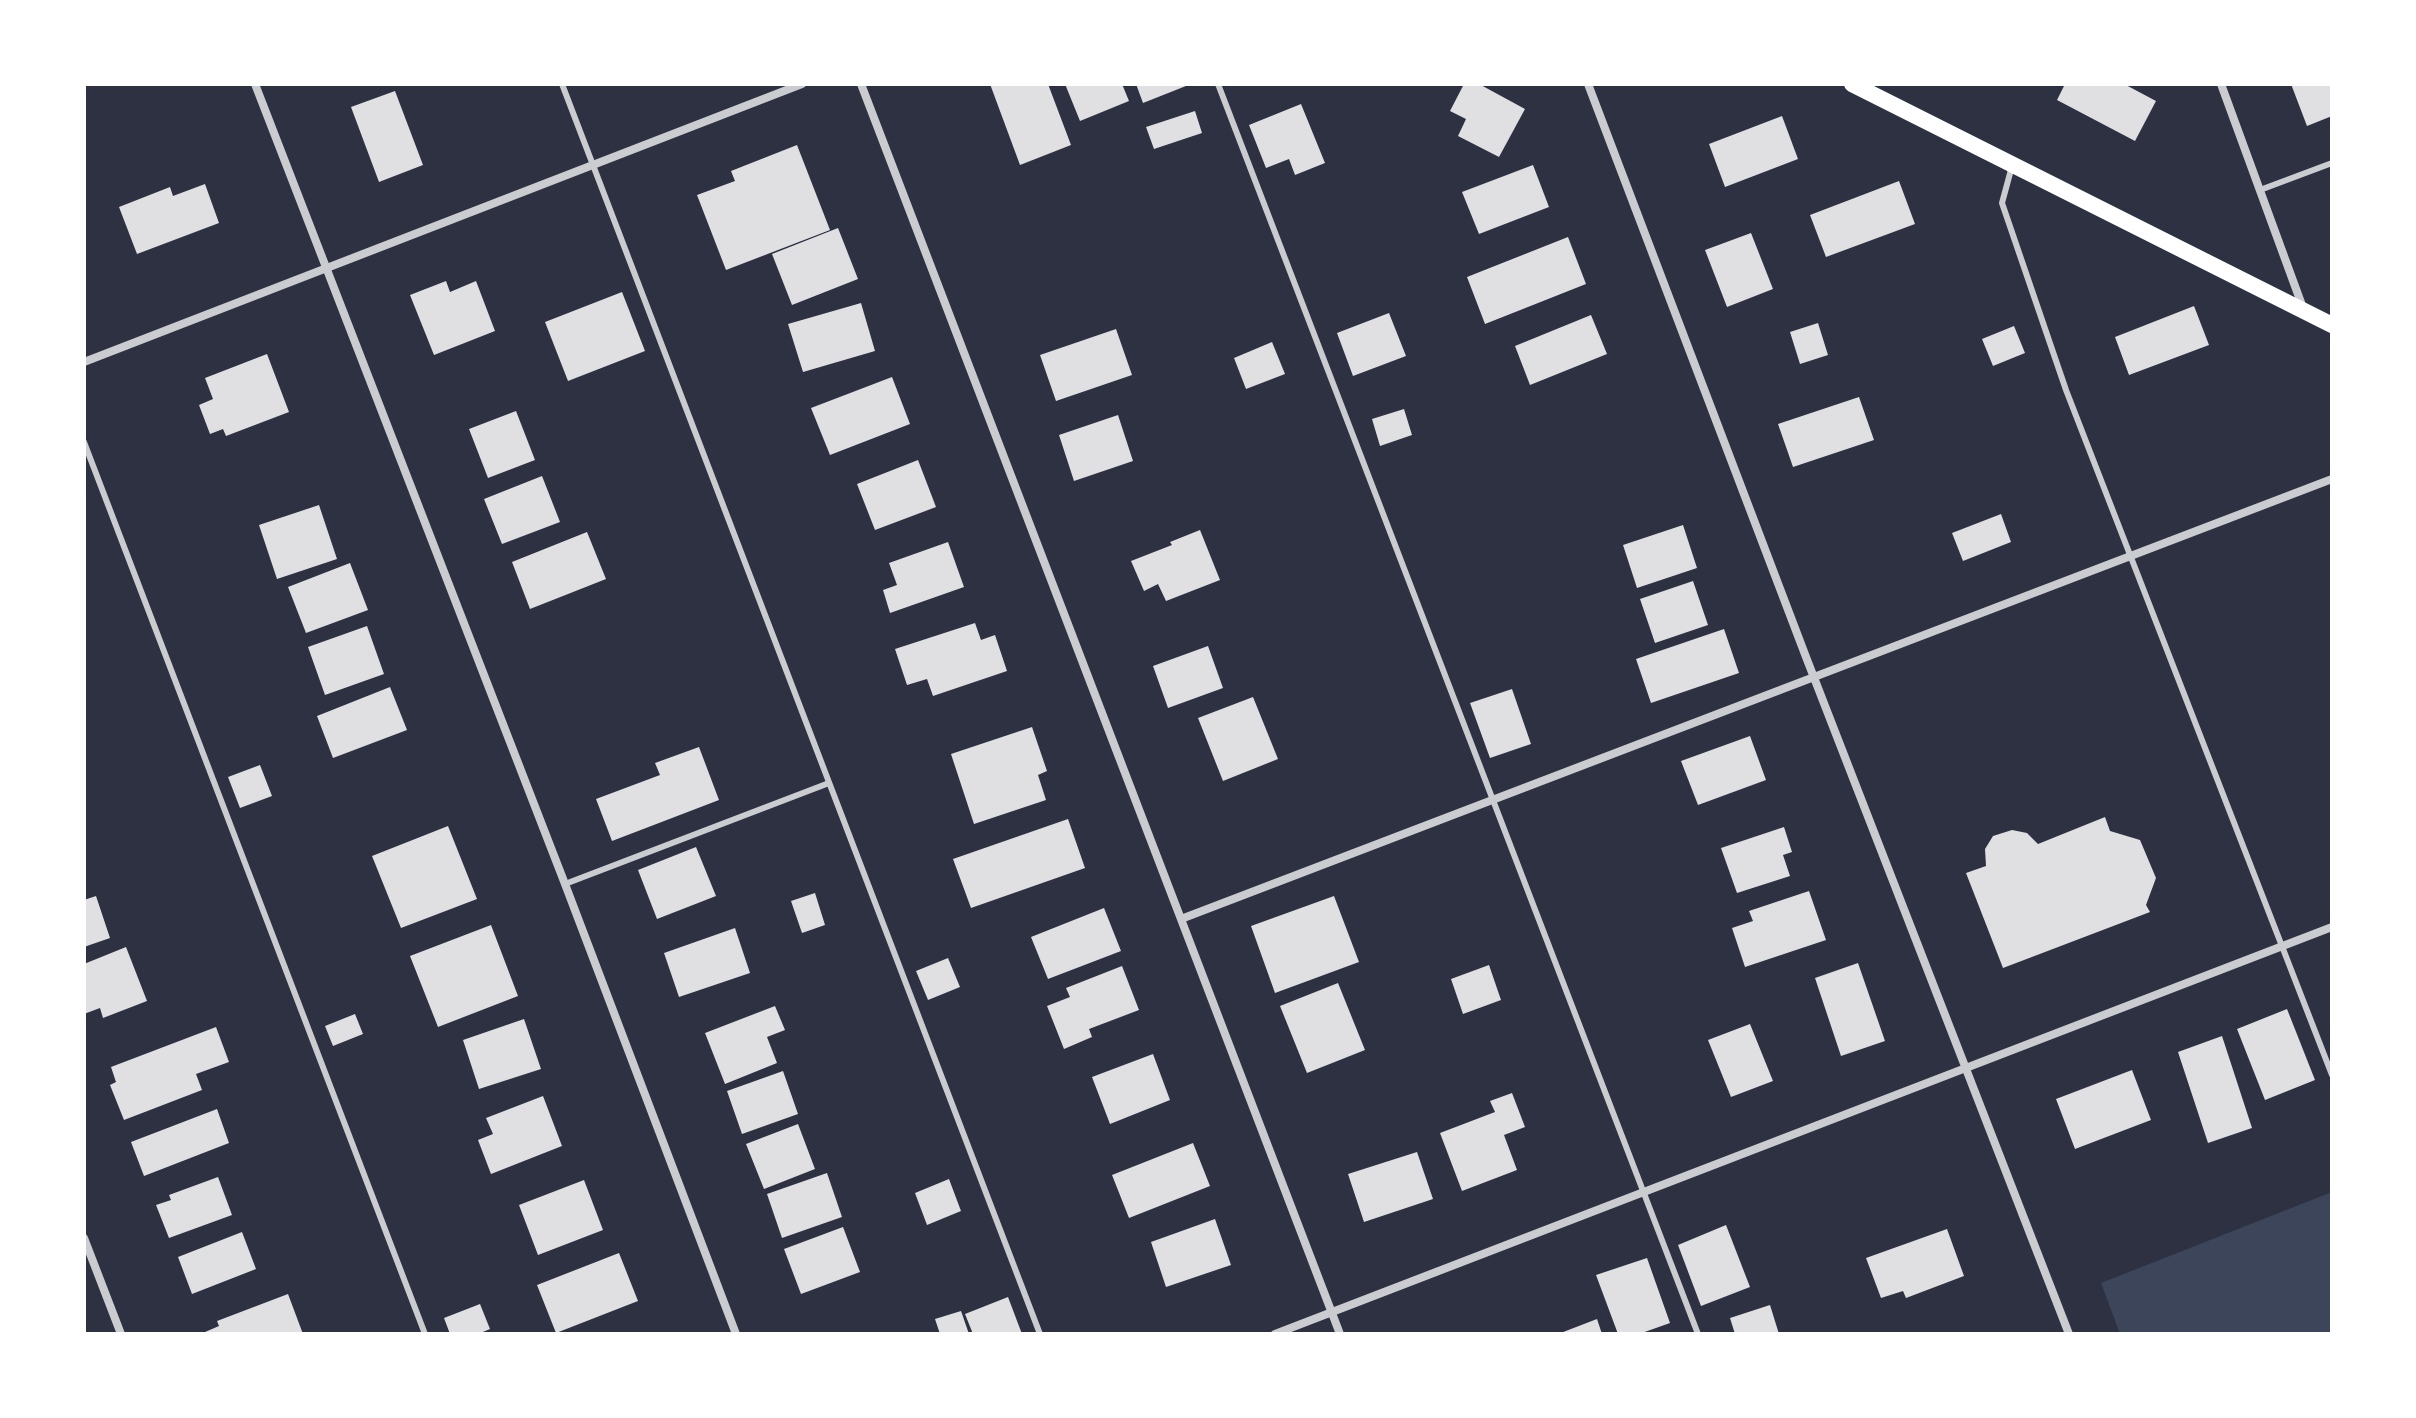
<!DOCTYPE html>
<style>
body{margin:0}
#map{position:relative;width:2416px;height:1418px;overflow:hidden;background:#2d3142;font-family:Quicksand,sans-serif}
canvas{display:block}
.frame{position:absolute;inset:0;border:86px solid #fff;pointer-events:none}
</style>
<div id="map">
<canvas width="2416" height="1418"></canvas>
<div class="frame"></div>
</div>
<script>
const context = document.querySelector('canvas').getContext('2d');
context.lineJoin = 'round';
function fill(path, color) {
  context.fillStyle = color;
  context.fill(path, 'evenodd');
}
function poly(rows) {
  const path = new Path2D();
  for (const r of rows) {
    path.moveTo(r[0], r[1]);
    for (let i = 2; i < r.length; i += 2) path.lineTo(r[i], r[i + 1]);
  }
  return path;
}
function trace(path, color, width, dash) {
  context.strokeStyle = color;
  context.lineWidth = width;
  context.lineCap = dash ? 'butt' : 'round';
  context.setLineDash(dash || []);
  context.stroke(path);
}
fill(poly([
 [2332,1192,2332,1334,2120,1334,2101,1283]
]), '#3c4559');
fill(poly([
 [990,84,1048,84,1071,145,1020,165],
 [1065,84,1122,84,1129,101,1080,121],
 [1136,84,1191,84,1143,103],
 [1464,84,1479,84,1525,109,1499,157,1458,136,1466,119,1450,111],
 [2065,84,2124,84,2156,101,2135,141,2057,100],
 [2291,84,2332,84,2332,116,2307,126],
 [395,91,423,165,379,182,351,107],
 [1301,104,1325,163,1295,175,1289,159,1266,168,1249,125],
 [1195,111,1202,133,1154,149,1146,127],
 [1782,116,1798,159,1725,187,1709,144],
 [797,145,830,230,726,270,697,195,735,181,731,171],
 [1533,165,1549,207,1479,234,1462,192],
 [1899,181,1915,224,1826,257,1810,215],
 [205,184,219,223,137,254,119,207,170,187,173,196],
 [838,228,858,279,792,305,772,254],
 [1751,233,1773,289,1727,307,1705,250],
 [1568,237,1586,284,1485,324,1467,277],
 [446,281,450,292,476,281,495,331,434,355,410,295],
 [622,292,645,351,568,381,545,322],
 [861,303,875,351,803,372,788,324],
 [2194,306,2209,345,2129,375,2115,337],
 [1389,313,1406,356,1353,376,1337,333],
 [1591,315,1607,354,1530,385,1515,346],
 [1818,323,1828,355,1800,364,1790,332],
 [2014,326,2025,353,1993,366,1982,339],
 [1116,329,1132,375,1056,401,1040,355],
 [1272,342,1285,374,1246,389,1234,358],
 [267,354,289,412,226,436,223,429,210,434,199,405,213,399,205,378],
 [892,377,910,424,830,455,811,408],
 [1859,397,1874,440,1793,467,1778,424],
 [1404,409,1412,435,1380,446,1372,419],
 [516,411,535,460,488,478,469,429],
 [1118,415,1133,461,1074,481,1059,435],
 [918,460,936,507,875,530,857,484],
 [542,476,560,522,502,544,484,499],
 [319,505,337,559,277,579,259,525],
 [2001,514,2011,542,1963,561,1952,533],
 [1683,525,1697,568,1637,588,1623,545],
 [1200,530,1220,580,1166,601,1158,584,1144,591,1131,561,1172,545,1170,542],
 [587,532,606,579,530,609,512,562],
 [948,542,964,587,890,613,883,590,897,585,889,563],
 [350,563,368,610,306,633,288,587],
 [1693,581,1708,625,1655,643,1640,599],
 [975,623,981,640,995,635,1007,671,933,696,927,679,907,685,895,649],
 [367,626,384,674,325,695,308,647],
 [1724,629,1739,673,1651,703,1636,659],
 [1208,646,1223,688,1168,708,1153,666],
 [390,687,407,730,333,758,317,716],
 [1512,689,1531,744,1490,758,1470,703],
 [1253,697,1278,759,1223,781,1198,718],
 [1032,727,1047,771,1038,775,1046,800,974,824,951,754],
 [1750,736,1766,780,1698,805,1681,761],
 [699,747,719,800,612,841,596,799,660,775,655,763],
 [260,765,272,796,240,808,228,777],
 [2105,817,2110,831,2140,840,2156,878,2146,905,2150,912,2003,968,1966,873,1986,866,1985,849,1993,836,2012,830,2027,833,2038,844],
 [1068,819,1085,868,971,908,953,859],
 [448,826,477,899,401,928,372,856],
 [1784,827,1792,852,1783,855,1790,876,1737,893,1721,848],
 [696,847,716,896,657,919,638,870],
 [1809,891,1826,940,1745,967,1732,928,1753,921,1749,911],
 [815,893,825,925,802,933,791,901],
 [96,896,110,938,84,947,84,900],
 [1334,896,1359,962,1275,993,1251,926],
 [1104,908,1121,951,1048,979,1031,937],
 [491,925,518,996,438,1027,410,956],
 [735,928,750,973,679,997,664,953],
 [126,947,147,1001,103,1018,100,1008,84,1014,84,964],
 [948,958,960,987,928,1000,916,971],
 [1858,963,1885,1041,1841,1056,1815,978],
 [1489,965,1501,1000,1463,1014,1451,979],
 [1122,966,1139,1010,1089,1029,1092,1037,1064,1049,1047,1006,1070,997,1066,988],
 [1338,983,1365,1050,1307,1073,1280,1006],
 [775,1006,785,1030,767,1037,777,1063,725,1084,705,1033],
 [2287,1009,2315,1080,2265,1100,2237,1029],
 [355,1014,363,1034,333,1046,325,1026],
 [524,1019,541,1069,479,1089,463,1040],
 [1750,1024,1773,1081,1731,1097,1708,1040],
 [216,1027,229,1062,196,1074,202,1090,124,1120,110,1085,116,1082,111,1067],
 [2222,1036,2252,1128,2208,1143,2178,1052],
 [1153,1054,1170,1100,1110,1124,1092,1077],
 [2132,1070,2151,1120,2075,1149,2056,1099],
 [783,1071,798,1114,742,1134,727,1091],
 [1512,1093,1525,1127,1504,1135,1517,1170,1462,1191,1440,1133,1495,1112,1490,1101],
 [543,1096,562,1146,491,1174,478,1140,493,1134,486,1118],
 [217,1109,229,1143,144,1176,131,1142],
 [798,1124,815,1169,764,1189,746,1144],
 [1193,1143,1210,1186,1129,1218,1112,1175],
 [1417,1152,1433,1199,1364,1222,1348,1174],
 [827,1173,842,1217,782,1238,767,1194],
 [218,1177,232,1215,169,1238,156,1205,171,1200,169,1195],
 [949,1179,961,1211,927,1225,915,1193],
 [584,1180,603,1230,538,1255,519,1205],
 [1215,1219,1231,1265,1166,1287,1151,1242],
 [1726,1225,1750,1287,1701,1306,1678,1245],
 [843,1227,860,1272,801,1294,784,1249],
 [1947,1229,1964,1276,1906,1298,1903,1291,1881,1298,1866,1258],
 [242,1232,256,1269,192,1294,178,1257],
 [619,1253,638,1301,556,1333,537,1285],
 [1647,1258,1670,1323,1639,1334,1618,1334,1596,1275],
 [288,1294,303,1334,206,1334,205,1332,219,1326,217,1321],
 [1008,1297,1022,1334,973,1334,965,1314],
 [480,1304,490,1329,478,1334,450,1334,444,1318],
 [1770,1305,1779,1334,1735,1334,1730,1318],
 [961,1311,969,1334,940,1334,935,1319],
 [1597,1319,1602,1334,1558,1334]
]), '#e0e0e3');
trace(poly([
 [562,84,1040,1334],
 [1218,84,1698,1334],
 [2012,166,2002,203,2066,390,2332,1075],
 [2260,190,2332,163],
 [84,442,425,1334],
 [565,884,829,783]
]), '#caccd0', 6);
trace(poly([
 [255,84,565,884,736,1334],
 [861,84,1340,1334],
 [1588,84,1806,657,2069,1334],
 [2221,84,2303,308],
 [84,362,802,84],
 [1181,919,2332,479],
 [84,1238,121,1334],
 [1275,1334,2332,927]
]), '#caccd0', 8);
trace(poly([
 [1852,84,2332,325]
]), '#fff', 16);
</script>
